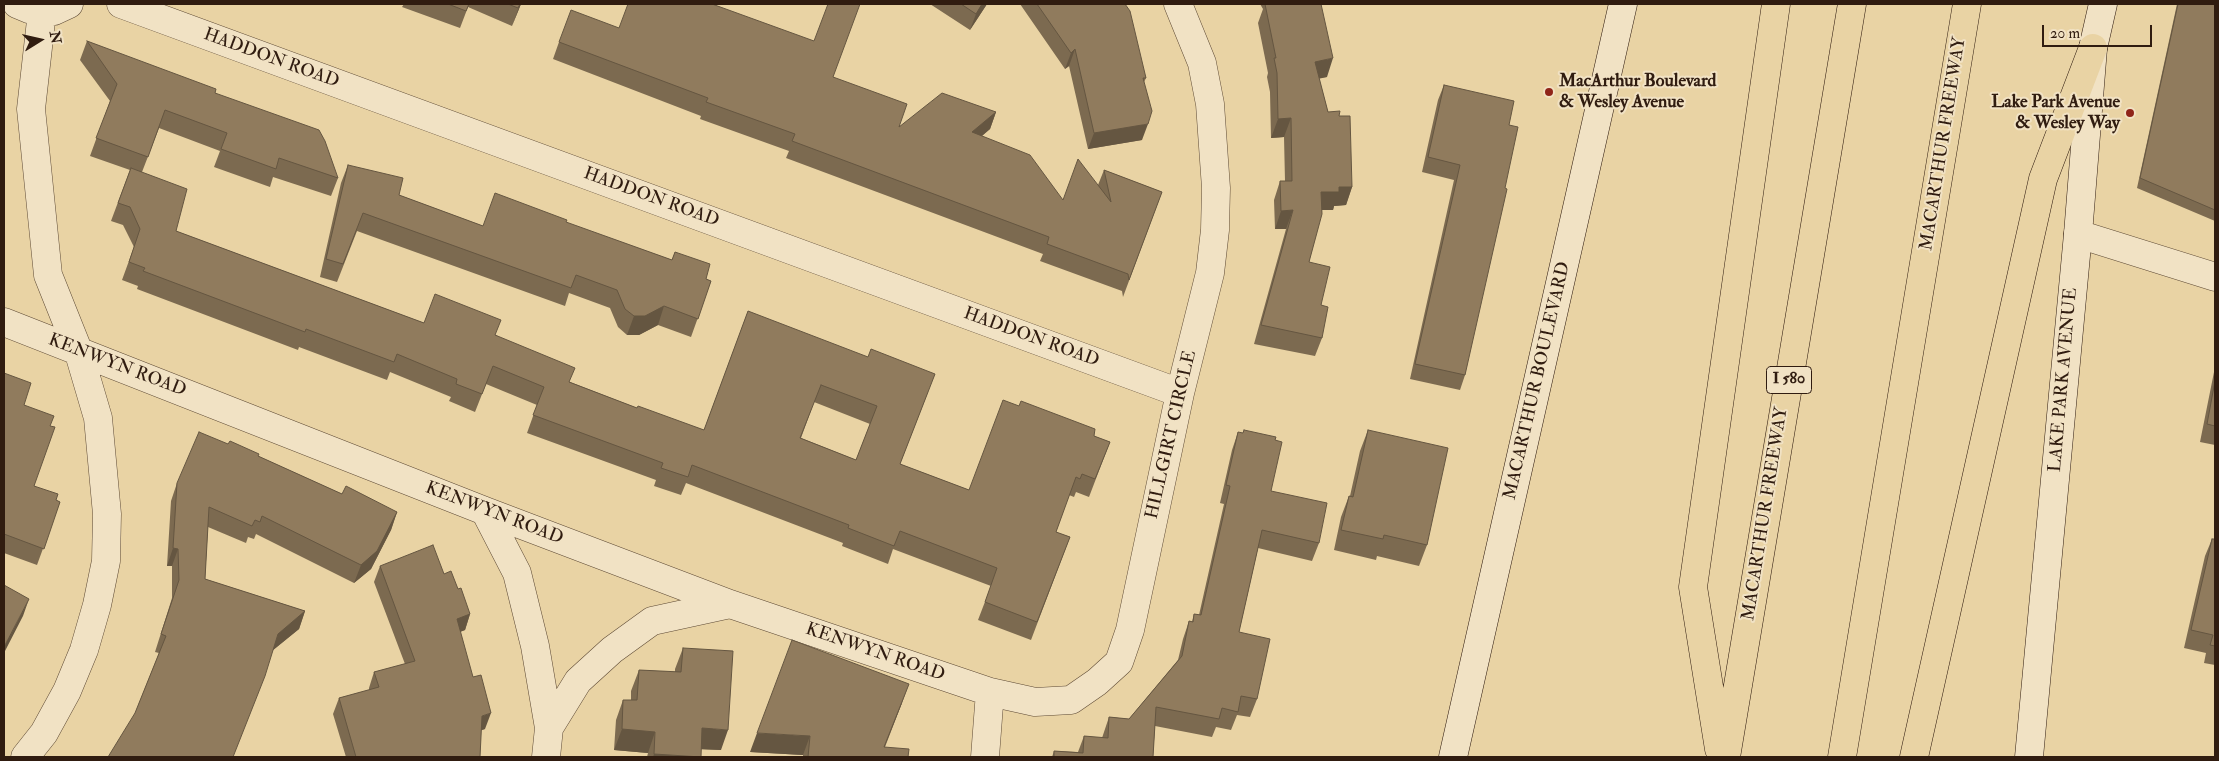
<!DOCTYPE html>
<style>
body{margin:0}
#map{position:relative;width:2219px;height:761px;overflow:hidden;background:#e9d3a4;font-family:"IM FELL Double Pica",serif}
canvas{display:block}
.frame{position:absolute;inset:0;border:5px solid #301c10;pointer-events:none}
.north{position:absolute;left:15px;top:15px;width:50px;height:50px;-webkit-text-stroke:4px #f1e2c4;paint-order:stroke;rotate:80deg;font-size:14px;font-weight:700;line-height:20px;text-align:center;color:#301c10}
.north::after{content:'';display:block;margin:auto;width:18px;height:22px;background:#301c10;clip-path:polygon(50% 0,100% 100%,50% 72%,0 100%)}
.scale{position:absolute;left:2042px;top:25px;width:110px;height:22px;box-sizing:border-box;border:2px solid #301c10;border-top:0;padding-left:6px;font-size:15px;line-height:18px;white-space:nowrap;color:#301c10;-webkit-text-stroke:4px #f1e2c4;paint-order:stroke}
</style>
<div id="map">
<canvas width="2219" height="761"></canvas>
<div class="frame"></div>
<div class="north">N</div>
<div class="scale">20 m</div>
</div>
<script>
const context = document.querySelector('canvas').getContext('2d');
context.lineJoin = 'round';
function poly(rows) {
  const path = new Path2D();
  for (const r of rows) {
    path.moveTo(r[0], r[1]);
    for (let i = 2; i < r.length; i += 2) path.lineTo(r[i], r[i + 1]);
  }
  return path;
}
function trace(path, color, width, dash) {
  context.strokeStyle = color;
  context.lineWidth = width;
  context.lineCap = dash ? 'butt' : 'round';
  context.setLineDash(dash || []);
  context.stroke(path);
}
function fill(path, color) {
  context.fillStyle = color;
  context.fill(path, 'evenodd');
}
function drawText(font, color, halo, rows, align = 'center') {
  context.font = font + ' "IM FELL Double Pica",serif';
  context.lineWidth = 4;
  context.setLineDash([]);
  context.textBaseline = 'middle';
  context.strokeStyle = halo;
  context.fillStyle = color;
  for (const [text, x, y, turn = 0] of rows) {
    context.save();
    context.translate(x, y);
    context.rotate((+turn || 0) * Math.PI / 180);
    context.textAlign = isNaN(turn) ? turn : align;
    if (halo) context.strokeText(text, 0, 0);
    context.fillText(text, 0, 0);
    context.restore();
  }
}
const street = poly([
 [17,4,29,9,42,12,54,11,69,4],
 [121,4,1180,393],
 [2078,234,2215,277],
 [4,322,485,511,730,604,990,692],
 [485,511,517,573,535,646,549,728,546,757],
 [549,728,578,681,612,650,652,621,730,604],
 [25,757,44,733,67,691,84,650,97,605,106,561,107,514,98,418,78,350,48,275,31,109,42,12],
 [985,757,990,692,1035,702,1071,700,1097,682,1119,662,1130,630,1180,393,1210,273,1215,230,1216,188,1210,104,1202,63,1178,4]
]);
const secondary = poly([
 [1453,757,1623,4],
 [2029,757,2078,234,2093,48,2103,4]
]);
const highway = poly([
 [1719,749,1693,587,1776,4],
 [1726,757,1852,4],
 [1842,757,1967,4],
 [1914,757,2043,179,2093,48]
]);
trace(street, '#5e4a35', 29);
trace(secondary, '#301c10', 29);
trace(highway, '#301c10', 29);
trace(street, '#f1e2c4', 28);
trace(secondary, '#f1e2c4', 28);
trace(highway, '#e9d3a4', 28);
fill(poly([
 [404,4,521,4,512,26,468,7,460,28,402,7],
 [930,4,987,4,970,30],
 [1020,4,1125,4,1146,78,1144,82,1142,140,1088,149,1069,66,1065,69],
 [1260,4,1321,4,1327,77,1319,78,1328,112,1339,116,1352,187,1346,205,1334,206,1333,210,1322,210,1309,262,1321,305,1322,338,1315,356,1254,344,1286,229,1275,229,1274,200,1280,181,1285,181,1284,137,1271,138,1270,92,1267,77,1268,73,1258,23,1263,9],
 [2177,4,2215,4,2215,221,2137,188],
 [619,28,833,77,899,127,996,112,990,129,982,136,1063,200,1098,185,1104,170,1162,192,1123,297,1122,291,1040,261,1043,254,786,158,789,151,700,119,701,116,553,59,559,42],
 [87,41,215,93,338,178,331,196,273,177,270,187,214,167,220,151,159,128,142,172,176,231,424,323,496,335,570,382,637,408,704,430,748,311,928,392,900,464,969,490,1094,436,1110,442,1089,497,1076,492,1074,497,1069,495,1056,532,1070,537,1031,640,978,620,991,586,893,549,888,564,842,546,843,543,686,483,681,495,654,486,656,480,527,433,537,405,486,384,475,412,449,401,451,397,390,372,387,380,299,347,298,350,137,289,138,286,122,280,134,247,123,225,111,221,130,170,90,156,110,101,80,60],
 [814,402,870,424,856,460,801,438],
 [1444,85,1509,125,1465,375,1460,390,1410,379,1454,180,1422,172,1438,100],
 [348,165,399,195,483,226,566,223,672,260,675,252,706,279,711,281,691,337,658,325,639,335,627,335,618,327,610,308,569,293,565,306,357,231,337,282,320,277,341,183],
 [2215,367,2215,445,2200,442],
 [4,373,24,405,50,426,34,486,56,500,60,502,37,565,4,553],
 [1368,430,1427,545,1419,566,1377,556,1376,560,1334,550,1341,517,1349,496,1350,496,1360,451],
 [1238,432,1271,491,1319,543,1312,561,1258,548,1239,632,1257,699,1250,717,1237,715,1231,730,1216,727,1212,737,1155,726,1153,757,1052,757,1054,751,1078,752,1084,736,1102,738,1109,717,1129,719,1178,660,1183,639,1189,621,1192,622,1194,614,1199,615,1224,504,1220,503,1232,450],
 [258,456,342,494,397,512,391,530,371,569,354,583,256,534,254,539,248,537,246,543,208,527,205,579,305,611,299,629,273,650,135,713,159,653,155,652,172,598,172,566,167,566,171,501,177,483],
 [2212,539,2215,539,2215,665,2204,663,2206,653,2184,648,2205,556],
 [380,566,444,574,458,589,470,614,465,630,460,632,485,729,481,730,480,757,346,757,333,714,339,698,369,690,369,688,374,672,405,664,374,582],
 [683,648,721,750,701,749,701,757,647,757,648,753,614,750,616,720,623,700,631,700,631,691,639,670,675,672,675,669],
 [902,703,885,747,908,757,803,757,803,755,750,752]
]), '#7c6a50');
fill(poly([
 [520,4,521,4,512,26],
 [982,4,987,4,970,30,976,14],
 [1075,49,1069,66,1065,69,1071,53],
 [1333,58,1327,77,1308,81,1315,62],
 [996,112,990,129,966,149,972,132],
 [1291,118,1284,137,1271,138,1278,119],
 [1148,124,1142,140,1088,149,1094,133],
 [1339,187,1352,187,1346,205,1334,206,1333,210,1314,210,1321,192],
 [1293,210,1286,229,1275,229,1281,211],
 [664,306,658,325,639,335,627,335,634,316],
 [397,512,391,530,371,569,354,583,361,565],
 [173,548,178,549,172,566,167,566],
 [29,599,23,616,4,653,4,647],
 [305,611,299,629,272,651,278,634],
 [470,614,465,630,451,635,457,619],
 [909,684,902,703,880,757],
 [491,713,485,729,476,732,482,716],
 [702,728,728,730,721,750,695,749],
 [622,729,655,732,648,753,614,750],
 [757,733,810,736,803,755,750,752],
 [654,754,697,757,653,757]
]), '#655641');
const building = poly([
 [448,4,469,4,466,11,448,4],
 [508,4,520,4,518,8,508,4],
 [628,4,712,4,814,41,828,4,860,4,833,77,907,104,899,127,942,93,996,112,972,132,1030,155,1063,200,1078,159,1111,202,1104,170,1162,192,1129,280,1128,274,1047,244,1049,237,792,141,795,134,706,102,708,98,559,42,571,10,619,28,628,4],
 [961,4,982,4,976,14,961,4],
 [1037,4,1125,4,1130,11,1146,78,1143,78,1152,111,1148,124,1094,133,1075,49,1071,53,1037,4],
 [1265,4,1321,4,1333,58,1315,62,1328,112,1340,111,1339,116,1350,116,1352,187,1339,187,1339,192,1321,192,1322,214,1309,262,1330,267,1321,305,1328,307,1322,338,1261,325,1293,210,1281,211,1280,181,1292,181,1291,118,1278,119,1277,73,1274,58,1276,58,1265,4],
 [2178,4,2215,4,2215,210,2140,178,2178,4],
 [87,41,216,89,215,93,319,130,325,141,338,178,279,158,276,169,221,149,227,133,165,110,148,157,96,138,117,84,87,41],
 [1444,85,1514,101,1509,125,1518,127,1505,188,1507,189,1465,375,1415,364,1460,165,1428,157,1444,85],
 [348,165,403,178,399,195,483,226,495,193,567,220,566,222,672,260,675,252,710,264,706,279,711,281,698,319,664,306,645,316,634,316,625,309,617,290,576,275,571,288,363,213,343,264,326,259,348,165],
 [131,168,187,189,176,231,424,323,435,294,501,320,495,335,575,368,569,382,637,408,638,406,704,430,748,311,868,357,871,349,935,374,900,464,969,490,1003,400,1019,406,1021,401,1095,429,1094,436,1110,442,1095,479,1082,474,1080,479,1076,477,1056,532,1070,537,1037,622,985,602,997,568,900,531,894,546,848,528,849,525,692,465,688,477,661,468,663,463,533,415,544,387,493,366,482,394,456,384,457,379,397,354,394,362,306,329,305,332,143,271,145,268,129,262,140,229,130,207,118,203,131,168],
 [821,385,877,406,856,460,800,438,821,385],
 [4,373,31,383,24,405,54,416,50,426,55,427,34,486,58,494,56,500,60,502,44,549,4,534,4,373],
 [2215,381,2215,426,2207,424,2215,381],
 [1244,430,1276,437,1275,440,1282,442,1271,491,1327,503,1319,543,1262,530,1239,632,1270,639,1257,699,1241,696,1238,712,1222,708,1219,719,1156,707,1153,757,1054,757,1054,751,1083,753,1084,736,1108,738,1109,717,1129,719,1182,656,1189,621,1193,622,1194,614,1201,615,1230,486,1226,485,1238,432,1243,433,1244,430],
 [1368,430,1448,448,1427,545,1384,535,1383,539,1341,530,1349,496,1353,497,1368,430],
 [199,432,228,444,230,441,259,454,258,456,342,494,346,486,397,512,377,551,361,565,262,516,260,522,255,520,252,526,209,507,205,579,305,611,278,634,265,676,233,757,108,757,135,713,166,636,161,634,179,580,178,549,173,548,177,483,199,432],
 [2212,539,2215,539,2215,646,2210,645,2213,635,2191,630,2212,539],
 [433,545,444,574,451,571,458,589,461,588,470,614,457,619,473,677,481,675,491,713,482,716,480,757,356,757,339,698,379,687,374,672,415,661,380,566,433,545],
 [4,585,29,599,4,647,4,585],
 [792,640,909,684,884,747,909,749,908,757,808,757,810,736,757,733,792,640],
 [683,648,733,651,728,730,702,728,701,757,654,754,655,732,622,729,623,700,637,700,639,670,681,672,683,648]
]);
fill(building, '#907b5d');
trace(building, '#655641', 1);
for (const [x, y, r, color] of [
 [1549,92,5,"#8f2418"],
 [2130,113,5,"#8f2418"]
]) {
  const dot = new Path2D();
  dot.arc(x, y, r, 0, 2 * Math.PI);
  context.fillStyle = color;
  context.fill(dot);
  trace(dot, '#f1e2c4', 2);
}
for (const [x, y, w] of [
 [1789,380,45]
]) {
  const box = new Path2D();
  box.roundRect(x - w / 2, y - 13.5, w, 27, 4);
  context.fillStyle = '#f1e2c4';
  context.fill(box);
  trace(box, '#301c10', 1);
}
drawText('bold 16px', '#301c10', null, [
 ["I 580",1789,380]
]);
drawText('18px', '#301c10', '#f1e2c4', [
 ["HADDON ROAD",271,59,20],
 ["MACARTHUR FREEWAY",1944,144,-81],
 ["HADDON ROAD",651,198,20],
 ["HADDON ROAD",1031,338,20],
 ["KENWYN ROAD",117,366,21],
 ["LAKE PARK AVENUE",2064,380,-85],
 ["MACARTHUR BOULEVARD",1538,381,-77],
 ["HILLGIRT CIRCLE",1172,435,-77],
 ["KENWYN ROAD",494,514,21],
 ["MACARTHUR FREEWAY",1766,514,-81],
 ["KENWYN ROAD",875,653,19]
]);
drawText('bold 18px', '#301c10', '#f1e2c4', [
 ["MacArthur Boulevard",1559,82],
 ["& Wesley Avenue",1559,103],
 ["Lake Park Avenue",2120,103,"right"],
 ["& Wesley Way",2120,124,"right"]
], 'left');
</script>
